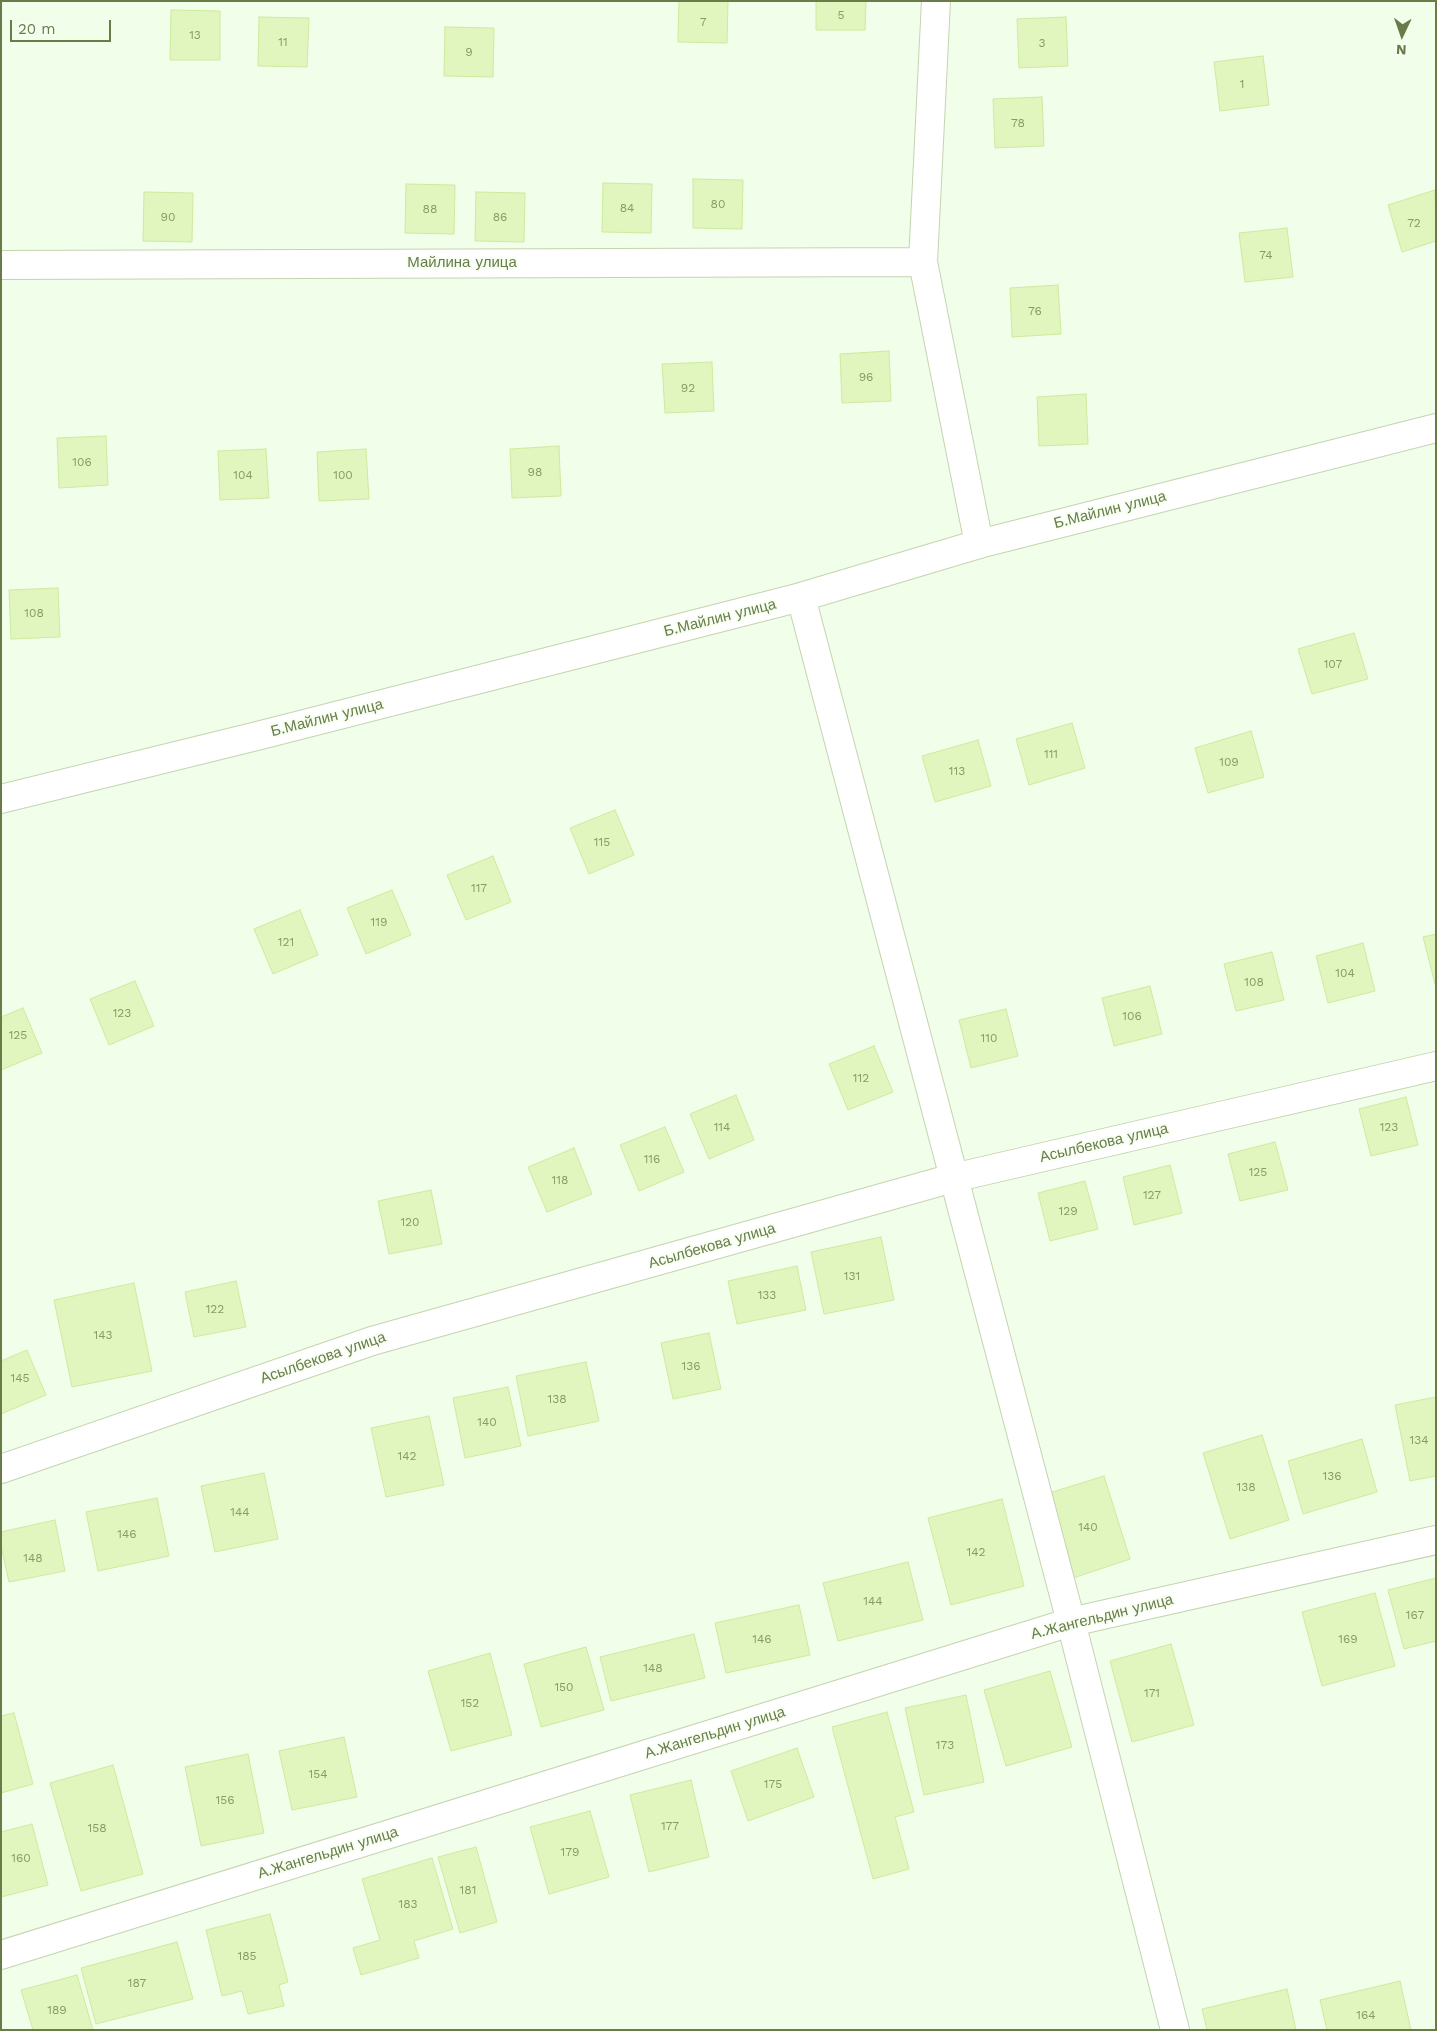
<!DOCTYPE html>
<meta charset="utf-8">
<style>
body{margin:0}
#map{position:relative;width:1437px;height:2031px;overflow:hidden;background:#f1fee9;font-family:"Work Sans",sans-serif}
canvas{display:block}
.frame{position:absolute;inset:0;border:2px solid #6a7b4a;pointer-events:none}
.north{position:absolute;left:1377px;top:10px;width:50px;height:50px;-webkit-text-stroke:4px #f6fff1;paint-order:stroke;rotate:183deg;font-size:14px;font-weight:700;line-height:20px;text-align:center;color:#6a7b4a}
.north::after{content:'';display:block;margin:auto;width:18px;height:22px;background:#6a7b4a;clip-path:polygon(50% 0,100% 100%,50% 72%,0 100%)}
.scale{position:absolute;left:10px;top:20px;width:101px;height:22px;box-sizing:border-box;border:2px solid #6a7b4a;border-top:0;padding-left:6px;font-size:15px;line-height:18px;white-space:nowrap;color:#6a7b4a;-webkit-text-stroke:4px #f6fff1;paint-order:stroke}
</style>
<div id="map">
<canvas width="1437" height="2031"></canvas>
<div class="frame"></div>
<div class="north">N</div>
<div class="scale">20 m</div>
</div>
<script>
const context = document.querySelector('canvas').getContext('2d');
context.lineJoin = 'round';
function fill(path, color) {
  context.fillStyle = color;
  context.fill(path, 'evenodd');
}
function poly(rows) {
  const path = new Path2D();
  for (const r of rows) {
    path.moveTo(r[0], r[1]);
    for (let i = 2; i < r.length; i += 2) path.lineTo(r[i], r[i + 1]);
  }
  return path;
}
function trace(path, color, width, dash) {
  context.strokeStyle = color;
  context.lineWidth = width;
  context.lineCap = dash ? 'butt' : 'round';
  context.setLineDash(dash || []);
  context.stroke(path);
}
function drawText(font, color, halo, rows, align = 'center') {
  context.font = font + ' "Work Sans",sans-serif';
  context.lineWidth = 4;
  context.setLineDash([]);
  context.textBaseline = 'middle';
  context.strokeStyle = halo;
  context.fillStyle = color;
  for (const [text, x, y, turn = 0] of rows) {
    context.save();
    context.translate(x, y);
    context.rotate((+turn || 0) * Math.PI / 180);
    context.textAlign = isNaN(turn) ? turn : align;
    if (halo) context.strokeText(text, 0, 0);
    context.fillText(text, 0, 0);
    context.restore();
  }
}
const building = poly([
 [679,1,728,1,727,43,678,42,679,1],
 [816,1,866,1,865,30,816,30,816,1],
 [171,10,220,11,220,60,170,60,171,10],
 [259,17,309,18,307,67,258,66,259,17],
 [1066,17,1068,66,1019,68,1017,19,1066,17],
 [445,27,494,28,493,77,444,76,445,27],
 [1263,56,1269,105,1220,111,1214,62,1263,56],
 [1042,97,1044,146,995,148,993,99,1042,97],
 [693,179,743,180,742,229,693,228,693,179],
 [603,183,652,184,651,233,602,232,603,183],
 [406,184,455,185,454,234,405,233,406,184],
 [1435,190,1436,241,1402,252,1388,205,1435,190],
 [144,192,193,193,192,242,143,241,144,192],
 [476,192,525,193,524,242,475,241,476,192],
 [1287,228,1293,277,1245,282,1239,233,1287,228],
 [1058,285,1061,334,1012,337,1010,288,1058,285],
 [889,351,891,401,842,403,840,354,889,351],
 [712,362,714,411,665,413,662,364,712,362],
 [1086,394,1088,444,1039,446,1037,397,1086,394],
 [106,436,108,485,59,488,57,438,106,436],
 [559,446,561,496,512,498,510,449,559,446],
 [266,449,269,498,220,500,218,451,266,449],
 [366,449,369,499,319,501,317,452,366,449],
 [58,588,60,637,11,639,9,590,58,588],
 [1354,633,1368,679,1312,694,1298,649,1354,633],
 [1072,723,1085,768,1029,785,1016,739,1072,723],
 [1251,731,1264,777,1208,793,1195,748,1251,731],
 [978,740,991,786,935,802,922,756,978,740],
 [615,810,634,855,589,874,570,828,615,810],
 [493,856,511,902,466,920,447,875,493,856],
 [392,890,411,935,366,954,347,908,392,890],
 [300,910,318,955,273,974,254,929,300,910],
 [1436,934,1436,984,1435,984,1423,937,1436,934],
 [1363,943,1375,991,1328,1003,1316,956,1363,943],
 [1272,952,1284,1000,1236,1011,1224,964,1272,952],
 [135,981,154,1026,109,1045,90,999,135,981],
 [1150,986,1162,1034,1114,1046,1102,998,1150,986],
 [23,1008,42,1053,1,1070,1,1017,23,1008],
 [1006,1009,1018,1056,971,1068,959,1020,1006,1009],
 [874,1046,893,1092,848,1110,829,1064,874,1046],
 [736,1095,754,1140,709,1159,690,1114,736,1095],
 [1406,1097,1418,1145,1371,1156,1359,1109,1406,1097],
 [665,1127,684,1172,639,1191,620,1145,665,1127],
 [1275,1142,1288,1190,1240,1201,1228,1154,1275,1142],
 [574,1148,592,1194,547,1212,528,1167,574,1148],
 [1170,1165,1182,1213,1134,1225,1123,1177,1170,1165],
 [1085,1181,1098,1229,1050,1241,1038,1193,1085,1181],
 [431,1190,442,1244,389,1254,378,1201,431,1190],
 [881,1237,894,1300,824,1314,811,1252,881,1237],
 [797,1266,806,1310,737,1324,728,1281,797,1266],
 [236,1281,246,1327,194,1337,185,1292,236,1281],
 [134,1283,152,1371,72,1387,54,1300,134,1283],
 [709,1333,721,1389,673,1399,661,1343,709,1333],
 [27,1350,46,1395,1,1414,1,1361,27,1350],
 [586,1362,599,1421,528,1436,516,1376,586,1362],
 [508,1387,521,1446,465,1458,453,1398,508,1387],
 [1436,1397,1436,1476,1410,1481,1395,1405,1436,1397],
 [429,1416,444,1485,386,1497,371,1428,429,1416],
 [1262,1435,1289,1520,1230,1539,1203,1453,1262,1435],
 [1362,1439,1377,1492,1303,1514,1288,1461,1362,1439],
 [264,1473,278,1539,215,1552,201,1486,264,1473],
 [1104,1476,1130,1559,1073,1578,1046,1494,1104,1476],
 [157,1498,169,1556,98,1571,86,1512,157,1498],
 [1002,1499,1024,1586,951,1605,928,1518,1002,1499],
 [55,1520,65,1571,9,1582,1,1546,1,1532,55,1520],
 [908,1562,923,1620,838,1641,823,1583,908,1562],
 [1436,1578,1436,1641,1404,1649,1388,1590,1436,1578],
 [1375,1593,1395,1666,1322,1686,1302,1612,1375,1593],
 [799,1605,810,1655,726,1673,715,1623,799,1605],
 [694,1634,705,1678,611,1701,600,1657,694,1634],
 [1171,1644,1194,1725,1132,1742,1110,1661,1171,1644],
 [586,1647,604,1710,541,1727,524,1664,586,1647],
 [490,1653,512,1735,451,1751,428,1671,490,1653],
 [1050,1671,1072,1747,1006,1766,984,1690,1050,1671],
 [966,1695,984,1782,924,1795,905,1708,966,1695],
 [887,1712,914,1812,895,1817,909,1869,873,1879,832,1727,887,1712],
 [14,1713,33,1784,1,1793,1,1716,14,1713],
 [344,1737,357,1797,292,1810,279,1751,344,1737],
 [797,1748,814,1797,748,1821,731,1771,797,1748],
 [248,1754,264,1833,201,1846,185,1767,248,1754],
 [113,1765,143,1874,81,1891,50,1783,113,1765],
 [691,1780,709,1857,649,1872,630,1795,691,1780],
 [590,1811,609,1877,549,1894,530,1827,590,1811],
 [32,1824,48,1885,1,1897,1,1832,32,1824],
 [476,1847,497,1922,460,1933,438,1857,476,1847],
 [432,1858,453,1929,414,1941,419,1958,361,1975,353,1948,380,1940,362,1879,432,1858],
 [270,1914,288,1982,279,1985,284,2006,248,2014,242,1991,222,1996,206,1930,270,1914],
 [177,1942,193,1999,96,2024,81,1968,177,1942],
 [77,1975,93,2030,33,2030,21,1990,77,1975],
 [1400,1981,1411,2030,1327,2030,1320,2000,1400,1981],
 [1287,1989,1296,2030,1207,2030,1202,2009,1287,1989]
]);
fill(building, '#e0f6be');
trace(building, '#cdea9d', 1);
const minor = poly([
 [936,1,923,262,979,544],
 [1,265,923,262],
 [801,597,1071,1622,1175,2030],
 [1,1469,372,1341,953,1178,1436,1066],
 [1,1955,1071,1622,1436,1540]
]);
const tertiary = poly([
 [1,799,261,735,801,597,979,544,1436,428]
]);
trace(minor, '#c4d4b0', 30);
trace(tertiary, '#c4d4b0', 30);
trace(minor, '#fff', 28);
trace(tertiary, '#fff', 28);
drawText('12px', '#889a67', null, [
 ["5",841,15],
 ["7",703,22],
 ["13",195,35],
 ["11",283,42],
 ["3",1042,43],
 ["9",469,52],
 ["1",1242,84],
 ["78",1018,123],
 ["80",718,204],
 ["84",627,208],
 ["88",430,209],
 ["90",168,217],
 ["86",500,217],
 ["72",1414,223],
 ["74",1266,255],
 ["76",1035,311],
 ["96",866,377],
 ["92",688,388],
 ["106",82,462],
 ["98",535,472],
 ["104",243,475],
 ["100",343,475],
 ["108",34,613],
 ["107",1333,664],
 ["111",1051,754],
 ["109",1229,762],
 ["113",957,771],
 ["115",602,842],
 ["117",479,888],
 ["119",379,922],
 ["121",286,942],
 ["104",1345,973],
 ["108",1254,982],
 ["123",122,1013],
 ["106",1132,1016],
 ["125",18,1035],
 ["110",989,1038],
 ["112",861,1078],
 ["114",722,1127],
 ["123",1389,1127],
 ["116",652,1159],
 ["125",1258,1172],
 ["118",560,1180],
 ["127",1152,1195],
 ["129",1068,1211],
 ["120",410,1222],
 ["131",852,1276],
 ["133",767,1295],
 ["122",215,1309],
 ["143",103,1335],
 ["136",691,1366],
 ["145",20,1378],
 ["138",557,1399],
 ["140",487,1422],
 ["134",1419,1440],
 ["142",407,1456],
 ["136",1332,1476],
 ["138",1246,1487],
 ["144",240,1512],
 ["140",1088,1527],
 ["146",127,1534],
 ["142",976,1552],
 ["148",33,1558],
 ["144",873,1601],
 ["167",1415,1615],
 ["146",762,1639],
 ["169",1348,1639],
 ["148",653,1668],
 ["150",564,1687],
 ["171",1152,1693],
 ["152",470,1703],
 ["173",945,1745],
 ["154",318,1774],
 ["175",773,1784],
 ["156",225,1800],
 ["177",670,1826],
 ["158",97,1828],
 ["179",570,1852],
 ["160",21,1858],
 ["181",468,1890],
 ["183",408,1904],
 ["185",247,1956],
 ["187",137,1983],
 ["189",57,2010],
 ["164",1366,2015]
]);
drawText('15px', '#6a7b4a', '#f6fff1', [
 ["Майлина улица",462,263],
 ["Б.Майлин улица",1110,510,-14],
 ["Б.Майлин улица",720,618,-14],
 ["Б.Майлин улица",327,718,-14],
 ["Асылбекова улица",1104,1143,-13],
 ["Асылбекова улица",712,1246,-16],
 ["Асылбекова улица",323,1358,-19],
 ["А.Жангельдин улица",1102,1617,-14],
 ["А.Жангельдин улица",715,1733,-17],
 ["А.Жангельдин улица",328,1853,-17]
]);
</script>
